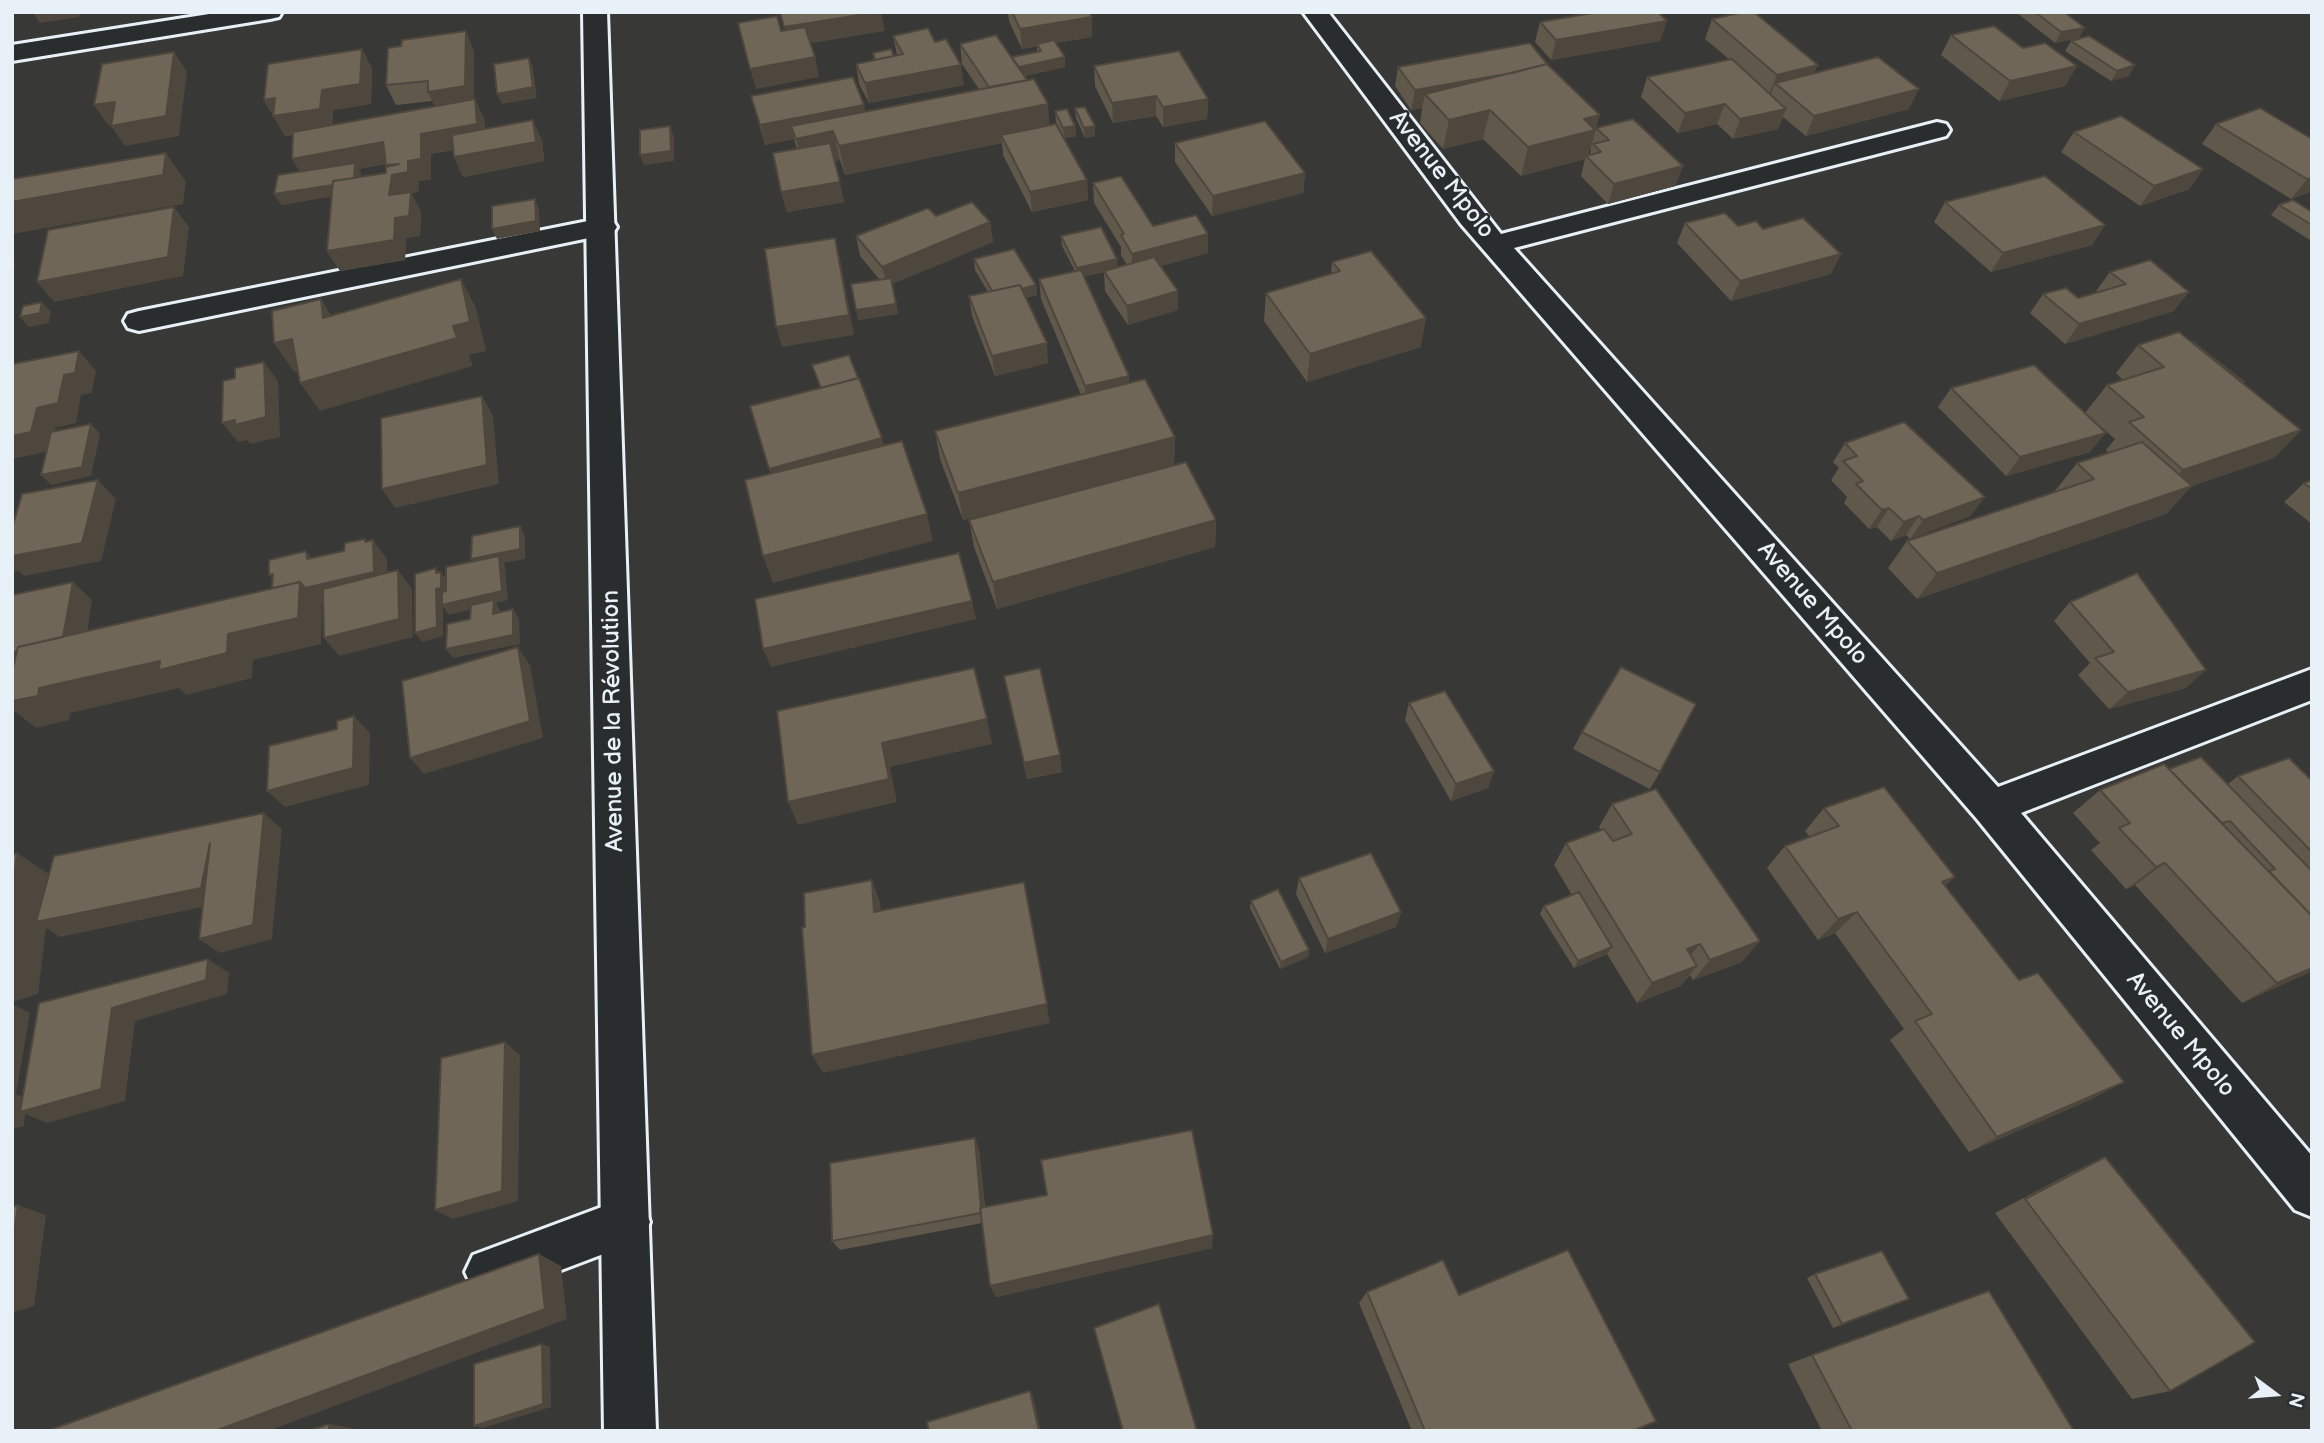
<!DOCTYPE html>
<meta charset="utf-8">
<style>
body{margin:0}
#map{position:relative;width:2324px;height:1443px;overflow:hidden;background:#383836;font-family:"Balsamiq Sans",sans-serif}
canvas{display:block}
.frame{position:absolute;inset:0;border:14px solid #e8f1f8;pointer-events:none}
.north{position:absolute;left:2240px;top:1359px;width:70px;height:70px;-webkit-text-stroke:5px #2a2d2e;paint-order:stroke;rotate:106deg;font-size:19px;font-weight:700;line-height:28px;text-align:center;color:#e8f1f8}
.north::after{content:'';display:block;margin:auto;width:24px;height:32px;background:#e8f1f8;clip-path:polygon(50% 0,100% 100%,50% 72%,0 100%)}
</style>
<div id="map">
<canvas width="2324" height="1443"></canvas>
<div class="frame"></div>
<div class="north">N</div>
</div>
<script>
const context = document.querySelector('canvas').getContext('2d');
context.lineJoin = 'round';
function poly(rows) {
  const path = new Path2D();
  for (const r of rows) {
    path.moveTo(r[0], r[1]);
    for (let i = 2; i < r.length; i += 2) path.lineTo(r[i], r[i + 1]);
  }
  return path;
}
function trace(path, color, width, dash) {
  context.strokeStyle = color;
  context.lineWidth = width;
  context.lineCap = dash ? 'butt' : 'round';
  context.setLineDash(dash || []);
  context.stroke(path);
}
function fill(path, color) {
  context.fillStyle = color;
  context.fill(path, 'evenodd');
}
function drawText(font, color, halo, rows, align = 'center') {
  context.font = font + ' "Balsamiq Sans",sans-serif';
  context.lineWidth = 5;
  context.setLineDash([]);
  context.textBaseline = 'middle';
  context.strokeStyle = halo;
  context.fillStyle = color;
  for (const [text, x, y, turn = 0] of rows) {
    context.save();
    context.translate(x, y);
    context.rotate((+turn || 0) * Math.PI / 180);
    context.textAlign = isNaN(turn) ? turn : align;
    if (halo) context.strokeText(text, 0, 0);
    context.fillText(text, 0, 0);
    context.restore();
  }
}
const street = poly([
 [1303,12,1328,12,1501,234,1937,122,1946,124,1950,130,1946,136,1514,248,1998,787,2312,669,2312,700,2021,813,2312,1156,2312,1217,2295,1210,1977,819,1461,224,1303,12],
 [603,218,613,221,617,227,613,233,139,331,128,328,124,321,128,314,139,311,603,218],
 [626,1198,643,1205,650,1222,643,1239,490,1297,473,1289,465,1272,473,1255,626,1198]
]);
const secondary = poly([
 [222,12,282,12,279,17,270,19,12,61,12,45,222,12],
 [583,12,607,12,656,1431,604,1431,583,12]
]);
trace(street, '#e8f1f8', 6);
trace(secondary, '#e8f1f8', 6);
fill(street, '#2a2d2e');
fill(secondary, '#2a2d2e');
fill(poly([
 [1008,12,1089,12,1092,37,1055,43,1065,57,1065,67,1025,76,1049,125,1063,137,1056,122,1055,111,1075,126,1076,136,1064,138,1087,180,1088,200,1032,212,1003,155,1002,143,845,175,840,160,834,161,844,202,787,212,781,192,797,149,794,139,765,145,751,96,865,112,979,89,962,64,960,44,1013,59,1037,51,1037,46,1022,49,1009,21],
 [2016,12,2064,12,2079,38,2055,43],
 [1712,19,1814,73,1909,109,1806,136,1783,117,1778,129,1733,139,1717,124,1678,133,1641,97,1647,77,1729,59,1705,39],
 [1540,22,1660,41,1551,60,1535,42],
 [1951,35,2023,48,2077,66,2065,86,1999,101,1941,55],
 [893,36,935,42,964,85,869,103,859,84,856,64,874,60,873,53,894,56,897,55],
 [2071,41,2129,76,2111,81,2065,51],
 [362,49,372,69,371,104,333,110,332,125,435,106,432,101,396,105,386,85,474,51,474,99,484,119,485,129,542,140,544,161,463,177,454,157,453,150,431,154,431,179,419,181,418,192,411,193,421,212,420,236,406,238,405,260,340,271,327,251,332,196,281,205,300,172,293,135,285,136,264,100],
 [386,164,387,167,386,173,360,177,361,173,358,169],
 [1094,66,1208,99,1207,119,1163,127,1156,116,1113,123,1095,86],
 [1398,67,1596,128,1683,166,1675,186,1608,204,1581,176,1585,159,1521,176,1483,139,1443,149,1420,123,1422,108,1411,110,1395,86],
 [1591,144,1590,148,1591,149,1590,155,1588,155],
 [1075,108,1095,126,1095,136,1085,138,1076,118],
 [2216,124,2312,139,2312,191,2291,199,2202,144],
 [2074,132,2203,169,2189,189,2140,206,2061,152],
 [1175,143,1305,173,1303,193,1212,216,1175,162],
 [1093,183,1153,226,1208,253,1161,266,1178,310,1128,325,1105,291,1104,272,1084,276,1129,383,1175,437,1174,465,963,520,940,459,935,431,1081,395,1041,299,1039,279,1075,271,1062,246,1061,236,1118,267,1127,265,1121,255,1121,247,1094,203],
 [1945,202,2105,225,2092,245,1991,272,1934,222],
 [2279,205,2312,212,2312,240,2310,240,2271,215],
 [936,216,990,222,993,242,892,284,898,314,858,320,880,280,860,256,856,236],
 [1685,223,1738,226,1763,229,1831,274,1731,301,1677,243],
 [974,259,1036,285,1037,295,1026,298,1048,363,995,376,972,316,969,296,988,292,975,270],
 [1332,262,1421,347,1307,382,1264,321,1266,293,1331,274],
 [2110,272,2174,311,2065,344,2030,313,2043,294,2078,298,2098,293,2096,291],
 [2138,345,2243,383,2301,430,2274,458,2191,486,2166,514,1917,599,1888,568,1907,541,2056,492,2055,491,2077,463,2109,453,2106,450,2115,439,2085,413,2107,385,2123,380,2116,373],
 [1951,388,2090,452,2006,476,1938,407],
 [1845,443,1985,497,1970,516,1910,539,1906,535,1891,541,1877,527,1869,529,1844,503,1847,497,1831,480,1839,468,1833,462],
 [2312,480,2312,524,2284,502,2304,483],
 [969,520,1216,520,1215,547,997,609,974,547],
 [2070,602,2186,688,2109,709,2078,675,2090,663,2054,621],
 [1004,676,1062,772,1027,779],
 [1409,703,1494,771,1488,788,1451,801,1405,720],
 [1582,732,1660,772,1650,789,1573,749],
 [2169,769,2228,784,2238,776,2312,781,2312,971,2242,1003,2135,885,2126,889,2091,850,2100,843,2073,813,2100,790],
 [1612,804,1742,962,1693,980,1690,975,1680,986,1637,1003,1607,954,1574,968,1540,914,1544,906,1572,895,1554,865,1566,843,1601,830,1599,827],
 [1824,808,1945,886,2092,1099,1969,1152,1890,1040,1904,1029,1835,933,1818,940,1767,868,1785,846,1810,837,1805,831],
 [1299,878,1401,912,1396,927,1325,953,1296,894],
 [1251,901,1309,950,1308,957,1280,969,1250,908],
 [979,1149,985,1207,1212,1248,996,1297,990,1286,982,1223,840,1250,832,1241],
 [2105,1157,2170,1391,2132,1399,1995,1213,2073,1172],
 [1815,1274,1909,1299,1833,1328,1807,1278],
 [1989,1291,2074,1431,1822,1431,1788,1364],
 [1367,1292,1459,1295,1633,1431,1412,1431,1359,1303]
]), '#60584b');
fill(poly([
 [32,12,80,12,79,17,40,23],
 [881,12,885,31,789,47,784,27],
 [1092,17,1092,37,1038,46,1037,44,1037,46,1022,49,1020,29],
 [1667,21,1660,41,1551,60,1556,40],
 [2085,28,2079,38,2055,43,2061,32],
 [466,31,474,51,474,106,437,111,428,92],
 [362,49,372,69,371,104,333,110,331,129,285,136,264,100,322,90],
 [174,52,187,72,179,136,125,146,111,126],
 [815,57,819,77,756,89,750,69],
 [1065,57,1065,67,1020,77,1019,67],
 [529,58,533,68,537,98,502,104,497,94],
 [961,65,964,85,869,103,865,83],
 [1818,65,1809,85,1775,83,1771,94,1769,94,1777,75],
 [2135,65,2129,76,2111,81,2117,71],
 [1549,66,1425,94,1422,108,1411,110,1415,90],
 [2077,66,2065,86,1999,101,2010,81],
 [1919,89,1909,109,1806,136,1814,116],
 [1156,96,1156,116,1113,123,1112,103],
 [475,99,484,119,486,144,431,154,431,179,419,181,418,192,411,193,421,212,420,236,406,238,405,260,340,271,327,251,389,195,392,175,408,161,421,134],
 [1208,99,1207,119,1163,127,1163,107],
 [115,102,129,122,108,125,94,105],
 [1048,104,1050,133,1001,135,1002,143,845,175,839,146],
 [1725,104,1717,124,1678,133,1685,113],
 [864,105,868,125,833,131,840,160,803,167,796,139,791,126,794,139,765,145,760,125],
 [1786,109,1778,129,1733,139,1740,119],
 [1490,110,1483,139,1443,149,1449,120],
 [1600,115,1592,144,1585,159,1521,176,1528,147,1584,119],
 [533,120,542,140,544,161,463,177,454,157],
 [670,126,674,137,674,161,644,165,640,155],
 [1075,126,1076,136,1064,138,1063,128],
 [1095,126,1095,136,1085,138,1084,128],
 [383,142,394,162,358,169,361,173,359,192,281,205,274,194,304,179,292,159],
 [166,153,186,182,183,204,12,234,12,202],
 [1683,166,1675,186,1608,204,1614,184],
 [2203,169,2189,189,2140,206,2154,186],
 [1305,173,1303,193,1212,216,1213,196],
 [2312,178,2312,191,2291,199,2307,179],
 [1087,180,1088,200,1032,212,1030,192],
 [840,182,844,202,787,212,781,192],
 [535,199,539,209,540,231,497,239,492,229],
 [174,207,189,227,183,276,54,302,37,282],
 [990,222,993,242,892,284,898,314,858,320,856,310,887,287,882,267],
 [2105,225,2092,245,1991,272,2003,253],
 [1208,234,1208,253,1132,274,1132,254],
 [835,238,840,258,854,335,782,347,776,327],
 [1841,254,1831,274,1731,301,1740,281],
 [1117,259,1118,269,1078,278,1077,268],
 [12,260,15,264,12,273],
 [461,279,476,308,486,351,469,355,473,366,320,411,300,383,453,326],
 [1036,285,1037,295,997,306,995,296],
 [1178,291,1178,310,1128,325,1127,306],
 [2189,292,2174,311,2065,344,2079,324],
 [321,299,339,328,323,318],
 [42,302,51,312,49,323,29,327,20,317],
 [1426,318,1421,347,1307,382,1310,354],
 [292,339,311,367,294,372,274,343],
 [1047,343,1048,363,995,376,992,356],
 [79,351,96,371,92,393,81,395,76,423,55,428,50,451,12,459,12,436,64,375],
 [264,362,278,381,280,437,251,444,247,440,238,442,222,423],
 [1129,376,1129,396,1086,405,1085,386],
 [482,396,493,416,499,484,395,508,382,489],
 [91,424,100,434,91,476,51,485,41,475],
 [2301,430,2274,458,2158,498,2183,470],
 [2106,433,2090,452,2006,476,2020,457],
 [1175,437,1174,465,963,520,958,493],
 [882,438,887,457,776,488,769,469],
 [98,480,116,499,101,561,24,576,18,571,12,572,12,556],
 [2192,486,2166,514,1917,599,1937,573],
 [1985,497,1970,516,1910,539,1923,520],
 [1889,508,1877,527,1869,529,1882,510],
 [927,514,933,541,773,583,763,556],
 [1919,516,1906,535,1891,541,1904,522],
 [1216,520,1215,547,997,609,993,582],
 [520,526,525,536,525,559,504,563,505,566,508,600,496,603,500,610,500,623,493,614,494,604,449,615,443,607,443,636,422,642,415,633,436,573,436,568,441,576,441,572,448,582,477,569,471,559],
 [365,539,374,551,373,540,387,559,388,590,320,606,322,608,321,644,253,660,252,678,186,695,179,688,70,713,69,720,36,728,12,709,12,701,39,688,228,634,284,592,269,575,273,574,300,582,365,542],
 [306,551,321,570,307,559],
 [398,570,412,589,413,637,339,656,324,638],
 [73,582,92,600,83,659,12,675,12,653],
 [972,601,976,619,771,667,763,649],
 [513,609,519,619,520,644,453,658,446,649],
 [518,647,530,665,543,738,424,774,410,758],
 [2206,670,2186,688,2109,709,2128,692],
 [354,716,370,733,369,785,285,807,267,791],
 [987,719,992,744,890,767,897,802,798,825,788,802,882,743],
 [1060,755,1062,772,1027,779,1024,763],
 [1494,771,1488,788,1451,801,1456,784],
 [264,813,282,829,272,939,220,953,199,939],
 [210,843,221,903,60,937,46,928,38,994,12,1002,12,893,17,853,52,876],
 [2165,863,2135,885,2126,889,2156,867],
 [1955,877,1931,899,1942,882],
 [872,880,880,902,883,933,874,912],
 [1024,882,1050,1023,823,1073,812,1055],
 [1401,912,1396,927,1325,953,1328,939],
 [1857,912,1835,933,1818,940,1838,919],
 [1760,941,1742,962,1693,980,1710,960],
 [1700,944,1683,964,1687,949],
 [1612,947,1607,954,1574,968,1578,961],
 [1309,950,1308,957,1280,969,1281,962],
 [208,959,229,973,227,994,135,1021,125,1101,47,1123,25,1114,24,1126,12,1129,12,1004,30,1013,16,1094,28,1099,112,1008],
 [1697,966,1680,986,1637,1003,1652,983],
 [2312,968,2312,971,2310,972,2242,1003,2277,983],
 [505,1042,520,1055,518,1201,453,1219,435,1210],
 [2124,1082,2092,1099,1969,1152,1997,1137],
 [975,1138,979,1149,986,1222,982,1213],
 [18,1205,46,1215,34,1306,12,1313,12,1248],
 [1213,1235,1212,1248,996,1297,990,1286],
 [539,1254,561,1266,567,1319,268,1431,215,1431],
 [542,1344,550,1347,551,1407,483,1428,474,1426],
 [1030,1391,1033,1396,1041,1431,1039,1431],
 [329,1424,361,1430,361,1431,329,1431]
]), '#4e473d');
const building = poly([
 [780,12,878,12,784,27,780,12],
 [1012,12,1089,12,1092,17,1020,29,1012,12],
 [1598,12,1658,12,1667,21,1556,40,1540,22,1598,12],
 [1744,12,1754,12,1818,65,1777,75,1712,19,1744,12],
 [2035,12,2064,12,2085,28,2061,32,2035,12],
 [777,16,781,31,805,27,815,57,750,69,738,23,777,16],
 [1994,26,2023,48,2045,43,2077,66,2010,81,1951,35,1994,26],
 [928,28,935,42,946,39,961,65,865,83,856,64,903,54,893,36,928,28],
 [466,31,465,86,428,92,428,81,386,85,388,48,401,46,402,40,466,31],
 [996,35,1027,80,989,87,960,44,996,35],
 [2089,36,2135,65,2117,71,2071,41,2089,36],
 [1054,40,1065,57,1019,67,1012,57,1041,51,1037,44,1054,40],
 [1530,43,1549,66,1547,64,1512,73,1415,90,1398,67,1530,43],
 [362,49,360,84,322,90,320,109,273,116,275,98,264,100,268,64,362,49],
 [891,49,894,56,875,60,873,53,891,49],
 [1179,51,1208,99,1163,107,1156,96,1112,103,1094,66,1179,51],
 [174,52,166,116,111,126,115,102,94,105,102,64,174,52],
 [1878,57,1919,89,1814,116,1775,83,1878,57],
 [529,58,533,87,497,94,494,64,529,58],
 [1732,59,1786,109,1740,119,1725,104,1685,113,1647,77,1732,59],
 [1547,64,1600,115,1584,119,1595,130,1528,147,1490,110,1449,120,1425,94,1547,64],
 [853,77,864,105,760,125,751,96,853,77],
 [1034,79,1048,104,839,146,833,131,796,139,791,126,1034,79],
 [475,99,477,124,421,134,421,159,408,161,408,172,392,175,389,195,411,192,409,216,395,218,394,240,327,251,333,181,386,173,386,167,399,164,386,165,383,142,292,159,293,132,475,99],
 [1085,107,1095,126,1084,128,1075,108,1085,107],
 [2260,108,2312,139,2312,178,2307,179,2216,124,2260,108],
 [1067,109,1075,126,1063,128,1055,111,1067,109],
 [2121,116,2203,169,2154,186,2074,132,2121,116],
 [1633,119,1683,166,1614,184,1586,156,1601,152,1593,144,1609,140,1596,128,1633,119],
 [533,120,536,142,454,157,452,135,533,120],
 [1265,121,1305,173,1213,196,1175,143,1265,121],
 [1056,124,1087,180,1030,192,1001,135,1056,124],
 [670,126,671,151,640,155,640,130,670,126],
 [830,143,840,182,781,192,773,153,830,143],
 [166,153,163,175,12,202,12,179,166,153],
 [355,163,354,178,333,181,333,185,274,194,278,175,355,163],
 [1121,176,1153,226,1196,215,1208,234,1132,254,1121,235,1124,234,1093,183,1121,176],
 [2045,176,2105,225,2003,253,1945,202,2045,176],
 [535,199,536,221,492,229,492,206,535,199],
 [2293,200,2312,212,2312,225,2279,205,2293,200],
 [972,202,990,222,882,267,856,236,928,208,936,216,972,202],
 [174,207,168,257,37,282,48,230,174,207],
 [1725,213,1738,226,1756,221,1763,229,1803,218,1841,254,1740,281,1685,223,1725,213],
 [1101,227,1117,259,1077,268,1061,236,1101,227],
 [835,238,849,315,776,327,765,249,835,238],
 [1014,249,1036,285,1022,289,1020,285,992,291,974,259,1014,249],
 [1371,251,1426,318,1310,354,1266,293,1340,271,1332,262,1371,251],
 [1154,257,1178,291,1127,306,1104,271,1154,257],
 [2150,260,2189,292,2079,324,2043,294,2066,288,2078,298,2126,284,2110,272,2150,260],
 [1081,270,1129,376,1085,386,1039,279,1081,270],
 [891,278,896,304,856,310,851,284,891,278],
 [461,279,470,322,453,326,457,338,300,383,292,339,274,343,272,311,321,299,323,318,461,279],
 [1020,285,1047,343,992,356,969,296,1020,285],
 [42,302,40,313,20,317,23,306,42,302],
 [2179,332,2301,430,2183,470,2129,422,2144,417,2107,385,2164,367,2138,345,2179,332],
 [2193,342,2244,382,2243,383,2193,342],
 [79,351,75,373,64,375,58,403,37,408,31,432,12,436,12,364,79,351],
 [849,355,858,378,821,388,812,365,849,355],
 [264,362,266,417,235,425,235,420,222,423,223,381,235,378,235,368,264,362],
 [2034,365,2106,433,2020,457,1951,388,2034,365],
 [859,378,882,438,769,469,750,406,859,378],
 [1145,379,1175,437,958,493,935,431,1145,379],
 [482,396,487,465,382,489,381,418,482,396],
 [1904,422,1985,497,1923,520,1919,516,1904,522,1889,508,1882,510,1856,484,1863,481,1843,461,1857,456,1845,443,1904,422],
 [91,424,82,467,41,475,51,432,91,424],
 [902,441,927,514,763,556,745,480,902,441],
 [2142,442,2192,486,1937,573,1907,541,2094,479,2077,463,2142,442],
 [1186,462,1216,520,993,582,969,520,1186,462],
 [98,480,82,543,12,556,12,528,22,494,98,480],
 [2312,480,2312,489,2304,483,2312,480],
 [520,526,520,549,471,559,472,536,520,526],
 [365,539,365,542,373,540,374,572,305,588,300,582,272,588,273,574,269,575,269,560,306,551,307,559,344,551,345,543,365,539],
 [959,553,972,601,763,649,755,599,959,553],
 [499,556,502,591,442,605,442,592,446,591,446,567,499,556],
 [436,568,436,573,441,572,441,588,436,589,437,627,415,633,415,574,436,568],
 [398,570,399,619,324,638,323,589,398,570],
 [2137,573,2206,670,2128,692,2095,658,2114,652,2070,602,2137,573],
 [73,582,63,637,18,647,17,651,12,653,12,595,73,582],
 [300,582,298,618,228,634,227,653,159,670,160,661,39,688,38,696,12,701,12,672,18,647,300,582],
 [494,600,493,614,513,609,513,635,446,649,447,624,470,619,471,605,494,600],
 [518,647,530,721,410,758,402,681,518,647],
 [1621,667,1696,704,1660,772,1582,732,1621,667],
 [974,668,987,719,882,743,889,779,788,802,777,711,974,668],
 [1040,668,1060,755,1024,763,1004,676,1040,668],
 [1445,691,1494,771,1456,784,1409,703,1445,691],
 [354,716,353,768,267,791,269,746,337,729,337,721,354,716],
 [2201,757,2312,871,2312,916,2269,871,2275,869,2230,821,2222,823,2169,769,2201,757],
 [2289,758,2312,781,2312,852,2238,776,2289,758],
 [2164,764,2312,916,2312,968,2277,983,2165,863,2156,867,2119,828,2130,823,2100,790,2164,764],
 [1884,787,1955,877,1942,882,2019,980,2038,973,2124,1082,1997,1137,1915,1021,1932,1014,1857,912,1838,919,1785,846,1839,826,1824,808,1884,787],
 [1656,789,1760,941,1710,960,1700,944,1687,949,1697,966,1652,983,1566,843,1604,829,1613,841,1632,834,1612,804,1656,789],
 [264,813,253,925,199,939,210,843,201,888,36,922,54,856,264,813],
 [17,853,12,893,12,855,17,853],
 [1371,853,1401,912,1328,939,1299,878,1371,853],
 [872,880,874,912,1024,882,1047,1004,812,1055,802,927,805,927,804,893,872,880],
 [1278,889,1309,950,1281,962,1251,901,1278,889],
 [1579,892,1612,947,1578,961,1544,906,1579,892],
 [208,959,206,980,112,1008,101,1089,20,1112,39,1003,208,959],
 [505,1042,502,1191,435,1210,441,1058,505,1042],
 [1192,1130,1213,1235,990,1286,980,1208,1047,1195,1041,1160,1192,1130],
 [975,1138,981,1208,980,1208,981,1213,832,1241,830,1163,975,1138],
 [2105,1157,2255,1342,2170,1391,2025,1199,2105,1157],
 [18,1205,12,1248,12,1207,18,1205],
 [1568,1250,1656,1421,1633,1431,1425,1431,1367,1292,1443,1260,1459,1295,1568,1250],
 [1882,1251,1909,1299,1842,1324,1815,1274,1882,1251],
 [539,1254,545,1309,215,1431,47,1431,539,1254],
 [1989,1291,2074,1431,1852,1431,1812,1355,1989,1291],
 [1159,1304,1197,1431,1123,1431,1094,1328,1159,1304],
 [542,1344,543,1404,474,1426,474,1364,542,1344],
 [1030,1391,1039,1431,929,1431,927,1422,1030,1391],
 [329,1424,329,1431,309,1431,329,1424]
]);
fill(building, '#706657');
trace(building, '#4e473d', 2);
drawText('24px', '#e8f1f8', '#2a2d2e', [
 ["Avenue Mpolo",1441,175,52],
 ["Avenue Mpolo",1812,604,49],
 ["Avenue de la Révolution",614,721,-91],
 ["Avenue Mpolo",2180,1035,50]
]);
</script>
